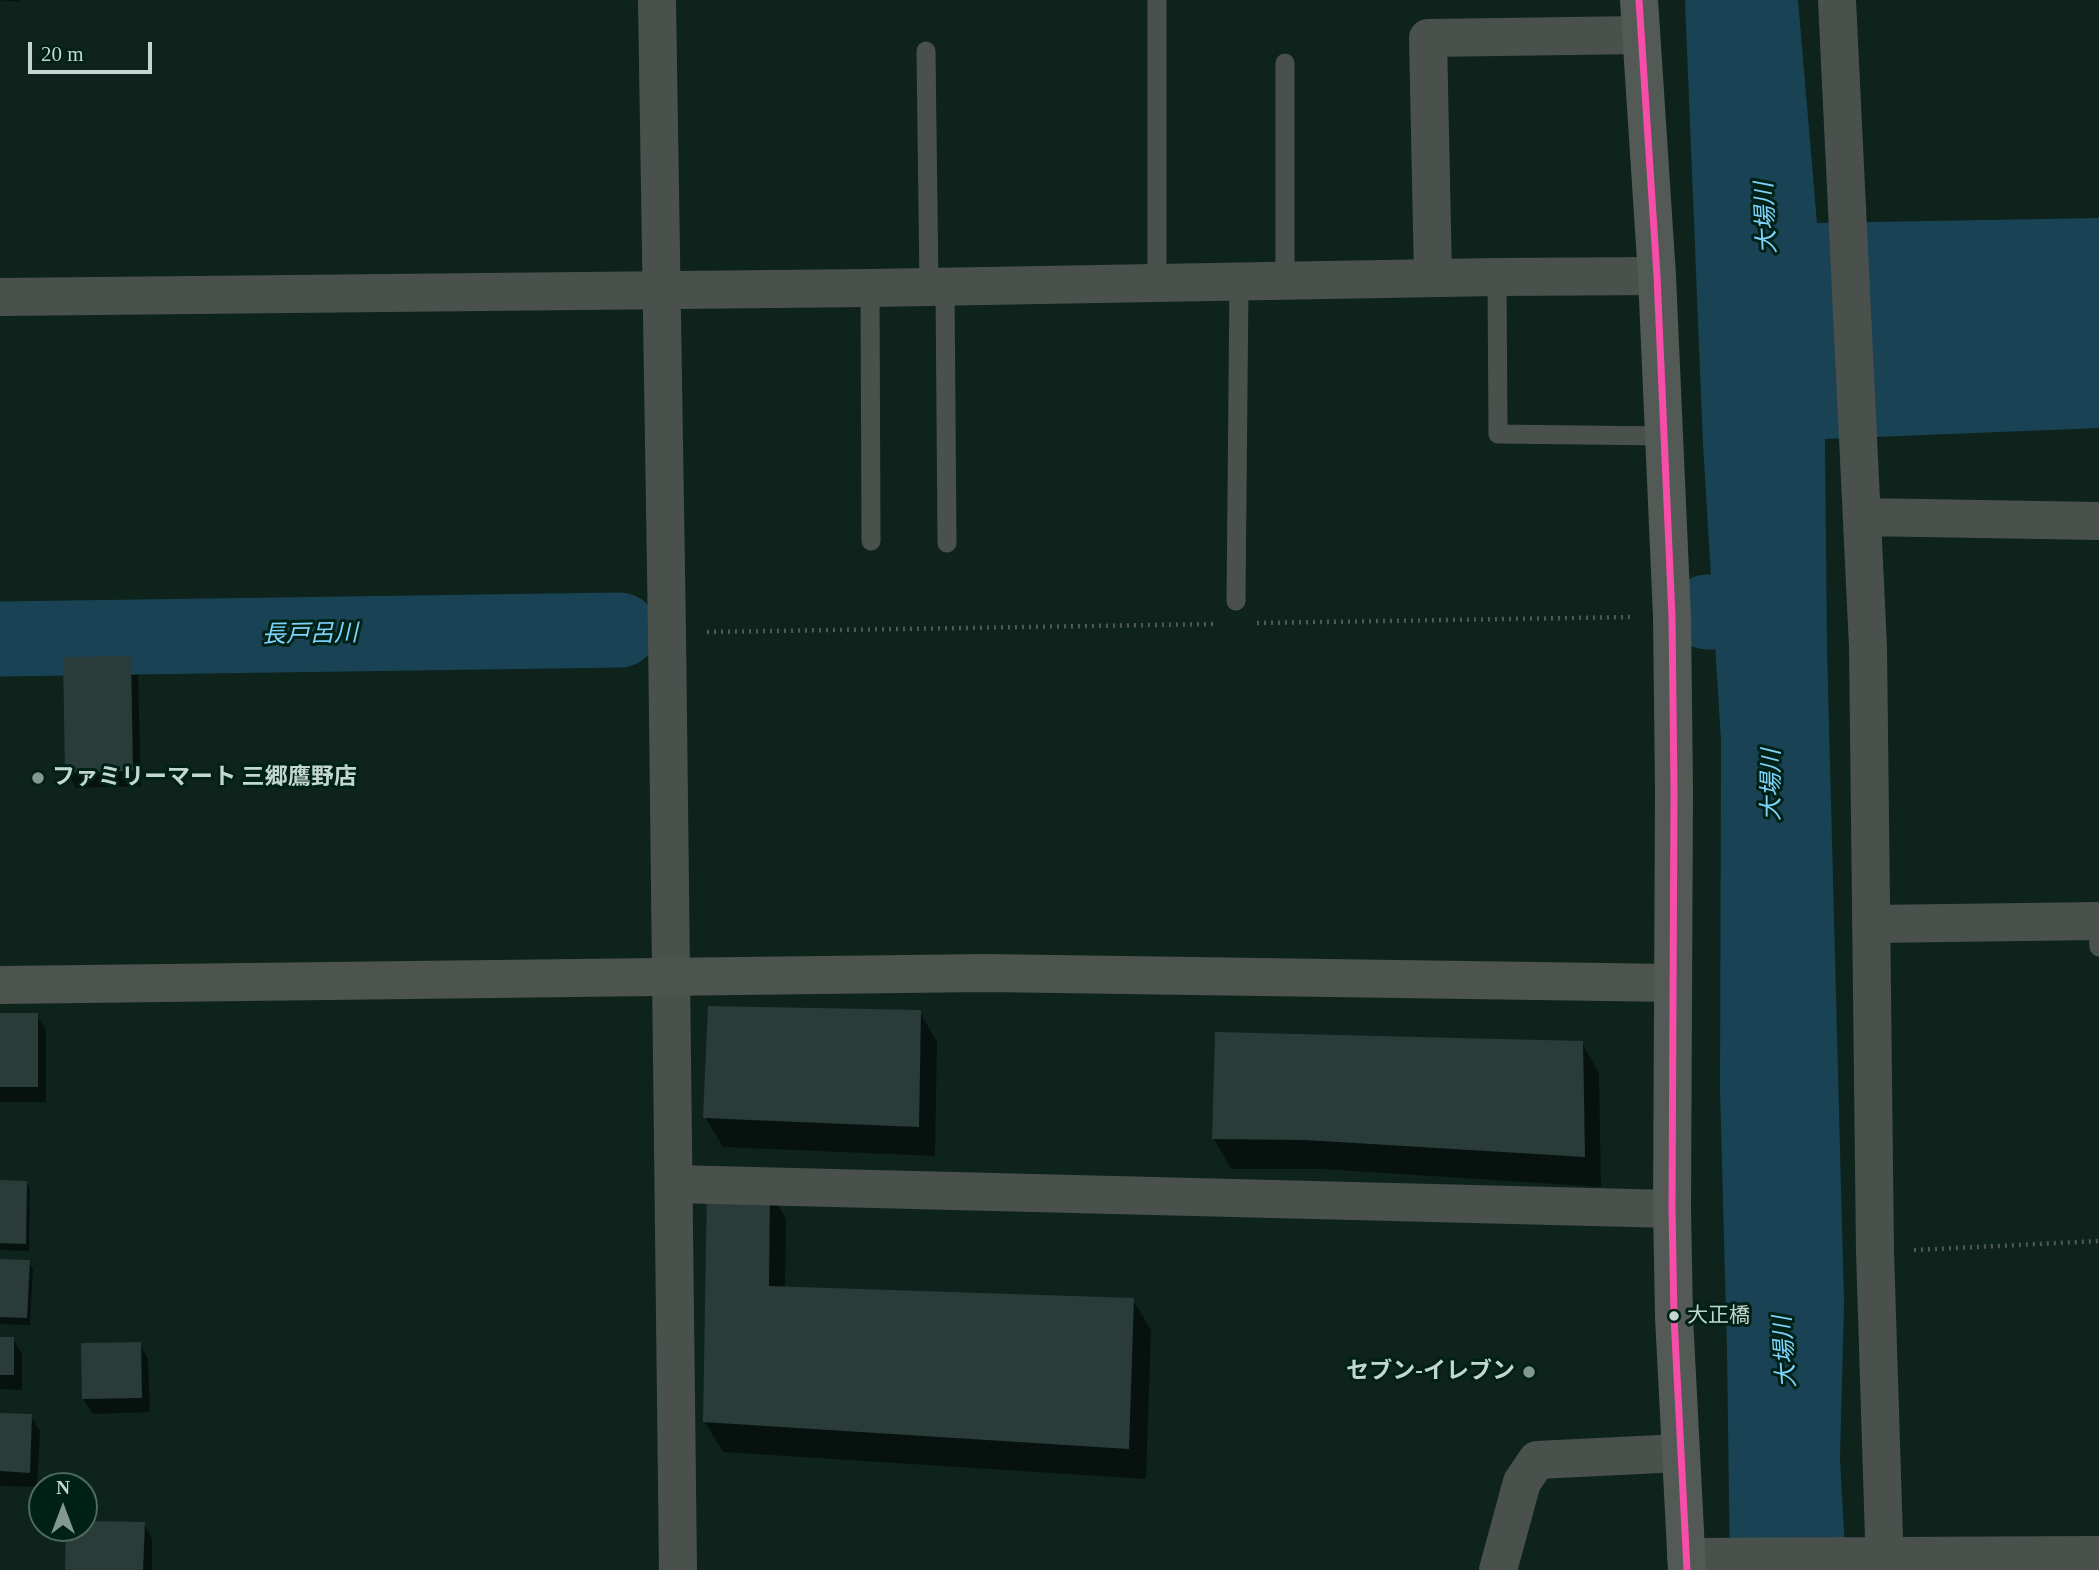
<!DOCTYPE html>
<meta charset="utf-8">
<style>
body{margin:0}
#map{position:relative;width:2099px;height:1570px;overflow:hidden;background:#0e231c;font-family:"Times New Roman",serif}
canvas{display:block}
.north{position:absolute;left:28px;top:1472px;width:70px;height:70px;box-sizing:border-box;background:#002115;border:2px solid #4e6a5f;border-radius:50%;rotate:0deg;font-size:19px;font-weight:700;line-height:28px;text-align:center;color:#c4d7cf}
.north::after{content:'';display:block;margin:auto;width:24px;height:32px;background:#849890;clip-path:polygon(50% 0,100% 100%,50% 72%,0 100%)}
.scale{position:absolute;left:28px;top:42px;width:124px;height:32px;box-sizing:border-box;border:4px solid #c4d7cf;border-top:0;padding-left:9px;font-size:21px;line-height:24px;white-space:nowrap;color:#c4d7cf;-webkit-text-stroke:5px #002115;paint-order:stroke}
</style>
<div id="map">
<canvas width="2099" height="1570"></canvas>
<div class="north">N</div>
<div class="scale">20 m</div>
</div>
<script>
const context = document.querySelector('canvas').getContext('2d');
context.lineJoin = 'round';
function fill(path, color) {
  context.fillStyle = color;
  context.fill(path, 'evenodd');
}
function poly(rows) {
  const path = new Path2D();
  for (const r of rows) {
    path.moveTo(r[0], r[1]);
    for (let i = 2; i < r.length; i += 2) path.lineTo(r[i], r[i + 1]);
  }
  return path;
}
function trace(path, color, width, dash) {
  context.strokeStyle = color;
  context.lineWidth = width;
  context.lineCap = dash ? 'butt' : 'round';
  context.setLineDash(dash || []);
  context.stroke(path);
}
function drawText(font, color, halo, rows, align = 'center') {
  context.font = font + ' "Times New Roman","Noto Sans JP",serif';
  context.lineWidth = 6;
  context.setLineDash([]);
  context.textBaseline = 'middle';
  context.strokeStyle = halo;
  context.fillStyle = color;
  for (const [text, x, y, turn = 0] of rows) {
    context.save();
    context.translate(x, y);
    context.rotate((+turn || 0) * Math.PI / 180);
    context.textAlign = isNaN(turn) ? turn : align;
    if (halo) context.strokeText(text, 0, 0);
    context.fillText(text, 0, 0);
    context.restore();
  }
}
fill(poly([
 [1685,0,1798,0,1817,223,2099,218,2099,428,1825,439,1827,649,1844,1303,1840,1459,1846,1570,1730,1570,1727,1351,1720,1089,1721,741,1703,445]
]), '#194354');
fill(poly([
 [0,0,19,0,19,2],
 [130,657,138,673,141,786,76,788,67,772],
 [920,1012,937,1042,935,1156,723,1147,705,1117],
 [0,1015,37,1015,46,1030,46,1102,0,1102],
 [1582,1043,1599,1073,1601,1187,1323,1169,1231,1169,1214,1139],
 [0,1182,26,1182,30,1189,29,1251,0,1250],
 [769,1189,786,1219,785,1288,1133,1300,1151,1330,1146,1479,723,1452,705,1422],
 [0,1261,28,1262,33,1269,30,1325,0,1324],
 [0,1338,13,1339,22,1354,22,1390,0,1389],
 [140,1344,148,1359,150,1412,92,1414,83,1398],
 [0,1415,31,1416,40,1431,37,1487,0,1486],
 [84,1522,144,1524,152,1539,152,1570,66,1570,68,1528,84,1528]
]), '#0007');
trace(poly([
 [1707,612,1775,611],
 [0,639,620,630]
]), '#194354', 75);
fill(poly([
 [131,656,133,771,65,773,63,657],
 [708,1006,921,1010,919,1127,703,1118],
 [0,1013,38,1013,38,1087,0,1087],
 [1215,1032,1583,1041,1585,1157,1305,1140,1212,1139],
 [0,1180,27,1181,26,1244,0,1243],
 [707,1187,770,1187,769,1286,1134,1298,1129,1449,703,1422],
 [0,1259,30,1260,27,1318,0,1317],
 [0,1337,14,1337,14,1375,0,1375],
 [141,1342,142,1398,82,1399,81,1343],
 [0,1413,32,1414,30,1473,0,1471],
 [84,1521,145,1522,143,1570,65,1570,66,1528,84,1528]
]), '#2a3c39');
trace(poly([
 [1257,623,1633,617],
 [707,632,1217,624],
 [1914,1250,2099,1241]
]), '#505954', 4.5, [2, 5]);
trace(poly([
 [1157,0,1157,282],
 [926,51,929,286],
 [1285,63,1285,281],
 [1497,277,1498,434,1665,436],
 [945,286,947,543],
 [870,288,871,541],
 [1236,601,1239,282],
 [2097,922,2099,947]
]), '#4a514d', 19);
trace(poly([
 [657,0,667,632,678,1570],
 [1837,0,1868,646,1875,1252,1885,1570],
 [1433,278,1428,38,1641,35],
 [0,297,870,288,1497,277,1657,276],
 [1862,517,2099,521],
 [1871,924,2099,921],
 [674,1184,1672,1209],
 [1686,1557,2099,1555],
 [1498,1570,1522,1482,1537,1460,1680,1453]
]), '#4a514d', 38);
trace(poly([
 [0,985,986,973,1673,983]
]), '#4d534d', 38);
trace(poly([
 [1639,0,1657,276,1672,617,1674,791,1672,1209,1674,1317,1687,1570]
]), '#535954', 38);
trace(poly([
 [1639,0,1657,276,1672,617,1674,791,1672,1209,1674,1317,1687,1570]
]), '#f54da8', 7);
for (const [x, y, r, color] of [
 [38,778,7,"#849890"],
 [1674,1316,6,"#c4d7cf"],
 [1529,1372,7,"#849890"]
]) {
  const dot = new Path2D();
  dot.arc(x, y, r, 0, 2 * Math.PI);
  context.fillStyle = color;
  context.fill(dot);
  trace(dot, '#002115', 2.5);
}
drawText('21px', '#c4d7cf', '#002115', [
 ["大正橋",1687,1316]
], 'left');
drawText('bold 23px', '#c4d7cf', '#002115', [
 ["ファミリーマート 三郷鷹野店",52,778],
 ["セブン-イレブン",1515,1372,"right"]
], 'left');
drawText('italic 24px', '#7dd3fc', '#002115', [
 ["大場川",1767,218,-93],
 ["長戸呂川",310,635,-1],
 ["大場川",1773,785,-90],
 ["大場川",1786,1352,-94]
]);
</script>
